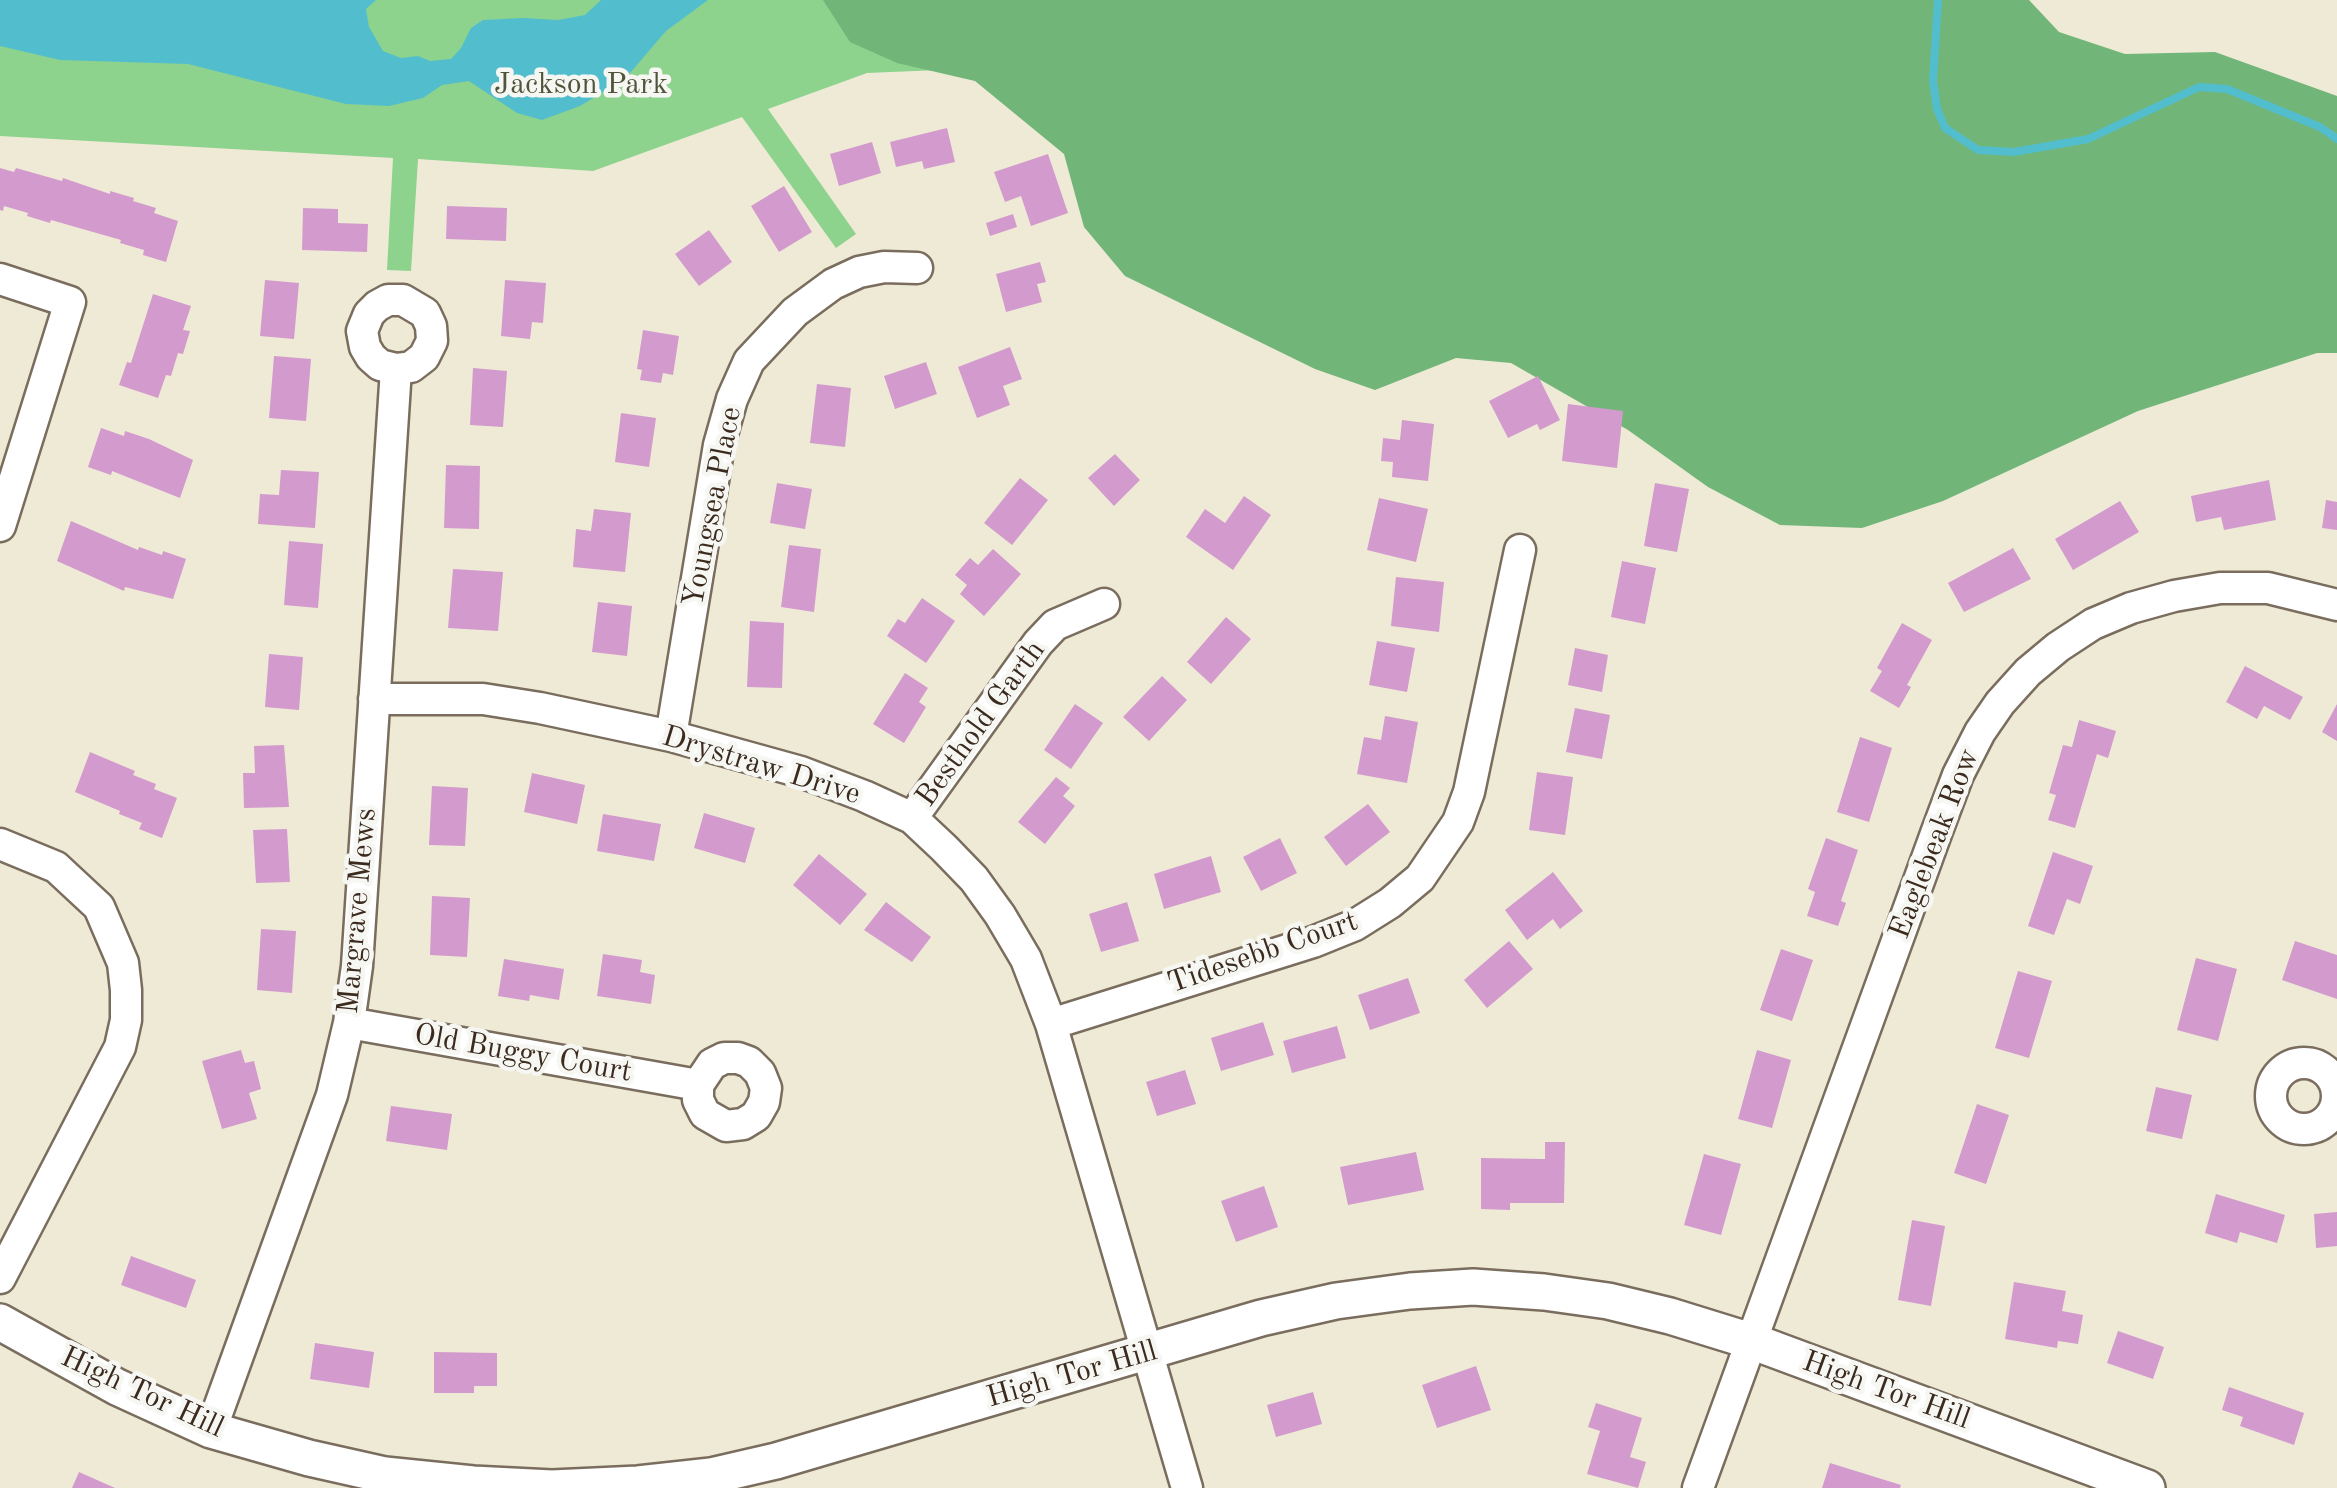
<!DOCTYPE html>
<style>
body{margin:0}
canvas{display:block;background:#eeead5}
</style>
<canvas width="2337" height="1488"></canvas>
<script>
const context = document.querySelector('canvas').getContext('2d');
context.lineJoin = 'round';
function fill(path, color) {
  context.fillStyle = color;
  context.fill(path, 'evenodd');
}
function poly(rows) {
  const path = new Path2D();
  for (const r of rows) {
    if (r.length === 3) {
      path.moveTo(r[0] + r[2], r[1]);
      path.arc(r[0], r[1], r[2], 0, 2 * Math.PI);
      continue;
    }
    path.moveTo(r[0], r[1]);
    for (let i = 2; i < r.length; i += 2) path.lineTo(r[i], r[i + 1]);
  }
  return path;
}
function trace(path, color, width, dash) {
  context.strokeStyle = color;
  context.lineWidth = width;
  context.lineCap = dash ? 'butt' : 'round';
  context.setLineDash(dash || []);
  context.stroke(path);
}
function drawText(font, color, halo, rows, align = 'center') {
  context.font = font + ' "Old Standard TT",serif';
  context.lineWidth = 9;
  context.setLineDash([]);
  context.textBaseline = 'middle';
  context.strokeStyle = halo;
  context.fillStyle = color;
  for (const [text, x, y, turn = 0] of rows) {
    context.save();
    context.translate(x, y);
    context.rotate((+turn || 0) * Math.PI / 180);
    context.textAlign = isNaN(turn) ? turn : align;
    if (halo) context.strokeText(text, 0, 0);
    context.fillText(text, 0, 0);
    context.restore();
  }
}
fill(poly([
 [0,0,1049,0,1060,65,867,73,768,109,856,234,836,248,742,117,593,171,418,159,411,271,387,270,393,158,0,136]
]), '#8dd38d');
fill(poly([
 [823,0,2029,0,2059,32,2125,54,2215,52,2337,96,2337,353,2317,353,2138,411,1943,501,1862,528,1780,525,1708,487,1628,430,1511,363,1456,358,1375,390,1315,369,1125,276,1084,227,1064,154,975,81,897,63,850,42]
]), '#72b578');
fill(poly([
 [0,0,376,0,366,9,369,27,383,51,401,58,418,56,430,61,451,59,461,48,471,28,483,20,523,18,558,20,585,15,601,0,708,0,666,31,630,73,610,88,580,106,542,120,517,113,469,81,442,85,423,98,389,106,346,104,188,64,60,60,0,46]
]), '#52becd');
trace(poly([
 [1938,0,1933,81,1937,109,1945,128,1978,150,2014,152,2088,139,2199,87,2227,89,2320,127,2337,139]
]), '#52becd', 8);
fill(poly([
 [947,128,955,162,924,169,922,161,896,167,890,142],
 [872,142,881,173,839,186,830,154],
 [1048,154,1068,213,1031,226,1021,196,1005,202,994,172],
 [0,168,14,172,16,168,62,181,63,178,110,194,110,191,134,198,133,201,156,208,154,213,178,221,166,262,143,255,144,250,120,243,121,240,51,220,50,223,27,216,28,213,4,206,3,211,0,210],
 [784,186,812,232,779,252,751,206],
 [447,206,507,208,506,241,446,239],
 [303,208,338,209,338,223,368,224,367,252,302,250],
 [1013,214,1017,227,990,236,986,223],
 [709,230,732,262,699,286,675,254],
 [1040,262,1046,282,1037,284,1042,302,1006,312,996,274],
 [265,280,299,283,294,339,260,336],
 [505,280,546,283,543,323,532,322,530,339,501,336],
 [153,294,191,306,183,330,190,331,183,354,178,353,171,376,166,375,158,398,119,385,127,362,131,363],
 [643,330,679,336,673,375,663,373,661,383,640,380,642,370,637,369],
 [1010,347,1022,379,1003,386,1010,405,977,418,958,367],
 [274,356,311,359,306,421,269,418],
 [926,362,937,394,895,409,884,376],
 [473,368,507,371,503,427,470,425],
 [1538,376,1560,420,1540,430,1537,424,1508,438,1489,401],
 [817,384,851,388,845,447,810,443],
 [1568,404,1623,411,1617,468,1562,461],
 [621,413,656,418,649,467,615,462],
 [1402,420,1434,424,1428,481,1392,477,1393,462,1381,461,1383,438,1400,440],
 [101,428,124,436,125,431,149,439,193,460,180,498,112,471,111,475,88,467],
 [1115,454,1140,480,1114,506,1088,478],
 [446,465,480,466,479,529,444,528],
 [281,470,319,472,315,528,258,524,260,494,279,495],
 [1020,478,1048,500,1012,545,984,523],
 [2269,480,2276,520,2224,530,2221,517,2196,522,2191,496],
 [777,483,812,489,805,529,770,523],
 [1655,483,1689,489,1677,552,1644,546],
 [1244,496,1271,515,1233,570,1186,537,1205,509,1225,523],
 [1379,498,1428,509,1416,562,1367,550],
 [2326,500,2337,502,2337,530,2322,528],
 [2120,501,2139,532,2073,570,2055,539],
 [594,509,631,513,625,572,573,567,576,529,591,531],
 [71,521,138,550,139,547,162,555,163,551,186,559,173,599,125,587,124,591,57,561],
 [289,541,323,544,318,608,284,605],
 [789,545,821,549,814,612,781,607],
 [2013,548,2031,579,1964,612,1948,583],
 [993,549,1021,574,984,616,960,594,967,585,955,575,970,558,978,565],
 [1622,561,1656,568,1645,624,1611,617],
 [453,569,503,572,498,631,448,628],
 [1396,577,1444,582,1439,632,1391,626],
 [922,598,955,621,926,663,887,636,898,619,905,623],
 [598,602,632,606,627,656,592,652],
 [1226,617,1251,639,1211,684,1187,662],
 [750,621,784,623,782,688,747,687],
 [1902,623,1932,640,1907,685,1911,687,1899,708,1870,691,1882,671,1877,668],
 [1377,641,1415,648,1407,692,1369,685],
 [1575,648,1608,655,1602,692,1568,685],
 [269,654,303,657,299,710,265,707],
 [2245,666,2303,697,2290,720,2264,706,2257,719,2226,702],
 [905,673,928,688,919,702,926,707,904,743,873,724],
 [1162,676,1187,700,1149,741,1123,717],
 [1075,704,1103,723,1071,769,1044,750],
 [2337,704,2337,741,2322,732],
 [1575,708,1610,715,1602,759,1566,752],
 [1385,716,1418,722,1407,783,1357,774,1364,737,1381,740],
 [2079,720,2116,731,2108,758,2097,754,2075,828,2048,820,2056,795,2049,793,2063,745,2072,747],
 [1860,737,1892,748,1869,822,1837,812],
 [284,745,289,807,244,808,243,773,255,773,254,746],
 [90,752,135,771,133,775,156,784,154,789,177,798,162,838,139,829,142,823,119,814,120,811,75,792],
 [1537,772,1573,777,1565,835,1529,830],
 [532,773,585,785,577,824,524,812],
 [1056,777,1070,788,1063,796,1075,806,1045,844,1018,822],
 [432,786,468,788,465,846,429,845],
 [1368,804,1390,832,1346,866,1324,837],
 [704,813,755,828,745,863,694,848],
 [603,814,661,824,654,861,597,851],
 [287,829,290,882,256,883,253,830],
 [1280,838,1297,873,1261,891,1243,857],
 [1826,838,1858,850,1841,901,1846,903,1838,926,1807,916,1815,892,1808,889],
 [2053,852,2093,866,2080,904,2067,899,2054,935,2028,926],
 [819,854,867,894,840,925,793,885],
 [1211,856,1221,892,1164,909,1154,874],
 [1553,872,1583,911,1560,929,1553,919,1527,940,1505,910],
 [432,896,470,898,467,957,430,955],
 [886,902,931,937,912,962,864,930],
 [1127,902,1139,941,1101,952,1089,914],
 [261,929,296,931,292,993,257,990],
 [1509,941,1533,969,1487,1008,1464,980],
 [2295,941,2337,955,2337,999,2282,980],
 [1781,949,1813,960,1792,1021,1760,1010],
 [603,954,642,960,640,972,655,975,651,1004,597,996],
 [2196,958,2237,969,2218,1041,2177,1030],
 [504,959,564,969,559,1000,530,995,529,1001,498,996],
 [2018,971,2052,981,2029,1058,1995,1048],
 [1408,978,1420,1013,1370,1030,1358,995],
 [1263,1022,1274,1055,1221,1071,1211,1038],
 [1337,1026,1346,1058,1292,1073,1283,1041],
 [241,1050,245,1063,254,1061,261,1089,249,1093,257,1119,222,1129,202,1061],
 [1757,1050,1791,1060,1772,1128,1738,1119],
 [1185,1070,1196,1104,1157,1116,1146,1082],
 [2156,1087,2192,1095,2182,1139,2146,1131],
 [1977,1104,2009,1115,1986,1184,1954,1173],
 [391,1106,452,1114,447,1150,386,1141],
 [1545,1142,1565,1142,1564,1203,1510,1203,1510,1210,1481,1209,1481,1158,1545,1159],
 [1416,1152,1424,1190,1348,1205,1340,1167],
 [1704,1154,1741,1164,1721,1235,1684,1225],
 [1264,1186,1278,1227,1236,1242,1221,1201],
 [2216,1194,2285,1215,2277,1243,2240,1232,2237,1243,2205,1233],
 [2337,1212,2337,1246,2316,1248,2314,1214],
 [1912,1220,1945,1226,1931,1306,1898,1300],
 [131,1256,196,1280,186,1308,121,1285],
 [2014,1282,2066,1291,2062,1311,2083,1315,2078,1344,2058,1341,2057,1348,2005,1339],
 [2118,1331,2164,1347,2153,1379,2107,1363],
 [315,1343,374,1352,369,1388,310,1379],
 [434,1352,497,1353,497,1386,474,1386,474,1393,434,1393],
 [1476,1366,1491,1410,1437,1428,1422,1385],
 [2229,1387,2304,1413,2294,1445,2240,1426,2243,1417,2222,1410],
 [1313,1392,1322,1424,1276,1437,1267,1405],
 [1596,1403,1642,1418,1630,1457,1646,1462,1638,1488,1587,1474,1600,1431,1588,1427],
 [1830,1463,1901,1485,1900,1488,1822,1488],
 [79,1472,115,1488,72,1488]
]), '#d39bcd');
const minor = poly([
 [0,279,70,302,0,526],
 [374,699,483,699,540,708,671,736,801,772,864,796,912,818,944,848,974,879,1000,915,1026,959,1051,1024,1187,1488],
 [671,736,719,445,732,399,749,361,795,312,833,284,859,272,884,267,917,268],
 [912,818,1038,643,1055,625,1104,604],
 [0,844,56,867,99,907,123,963,126,990,126,1020,120,1047,0,1278],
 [349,1023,698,1085,698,1100,705,1114,726,1126,743,1124,756,1116,764,1102,766,1088,760,1073,749,1062,738,1058,724,1058,712,1064,698,1085],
 [1051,1024,1313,942,1355,925,1390,903,1420,878,1458,822,1469,792,1520,550],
 [2304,1096,33],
 [211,1430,332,1095,349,1023,357,966,396,369,411,367,424,357,432,341,431,326,425,313,403,300,388,300,377,306,369,314,362,331,365,347,371,357,380,365,396,369],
 [1698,1488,1937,831,1958,775,1980,732,2000,703,2028,672,2058,647,2093,624,2131,608,2174,596,2220,588,2268,588,2337,605]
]);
const tertiary = poly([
 [0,1322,117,1387,211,1430,309,1458,385,1475,473,1484,552,1488,638,1484,711,1476,776,1461,1261,1318,1336,1301,1410,1291,1473,1287,1544,1292,1608,1301,1670,1316,1754,1342,2147,1488]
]);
trace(minor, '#7a6d5e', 35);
trace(tertiary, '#7a6d5e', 40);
trace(minor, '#fff', 30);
trace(tertiary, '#fff', 35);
drawText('30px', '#50543a', '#f6f6f2', [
 ["Jackson Park",581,85]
]);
drawText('30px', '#3b2a1e', '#f6f6f2', [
 ["Youngsea Place",713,507,-79],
 ["Besthold Garth",981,724,-54],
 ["Drystraw Drive",761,766,17],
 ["Eaglebeak Row",1935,844,-69],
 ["Margrave Mews",358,911,-85],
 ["Tidesebb Court",1263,953,-19],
 ["Old Buggy Court",523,1054,10],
 ["High Tor Hill",1072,1375,-16],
 ["High Tor Hill",1886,1391,20],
 ["High Tor Hill",142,1393,25]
]);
</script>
